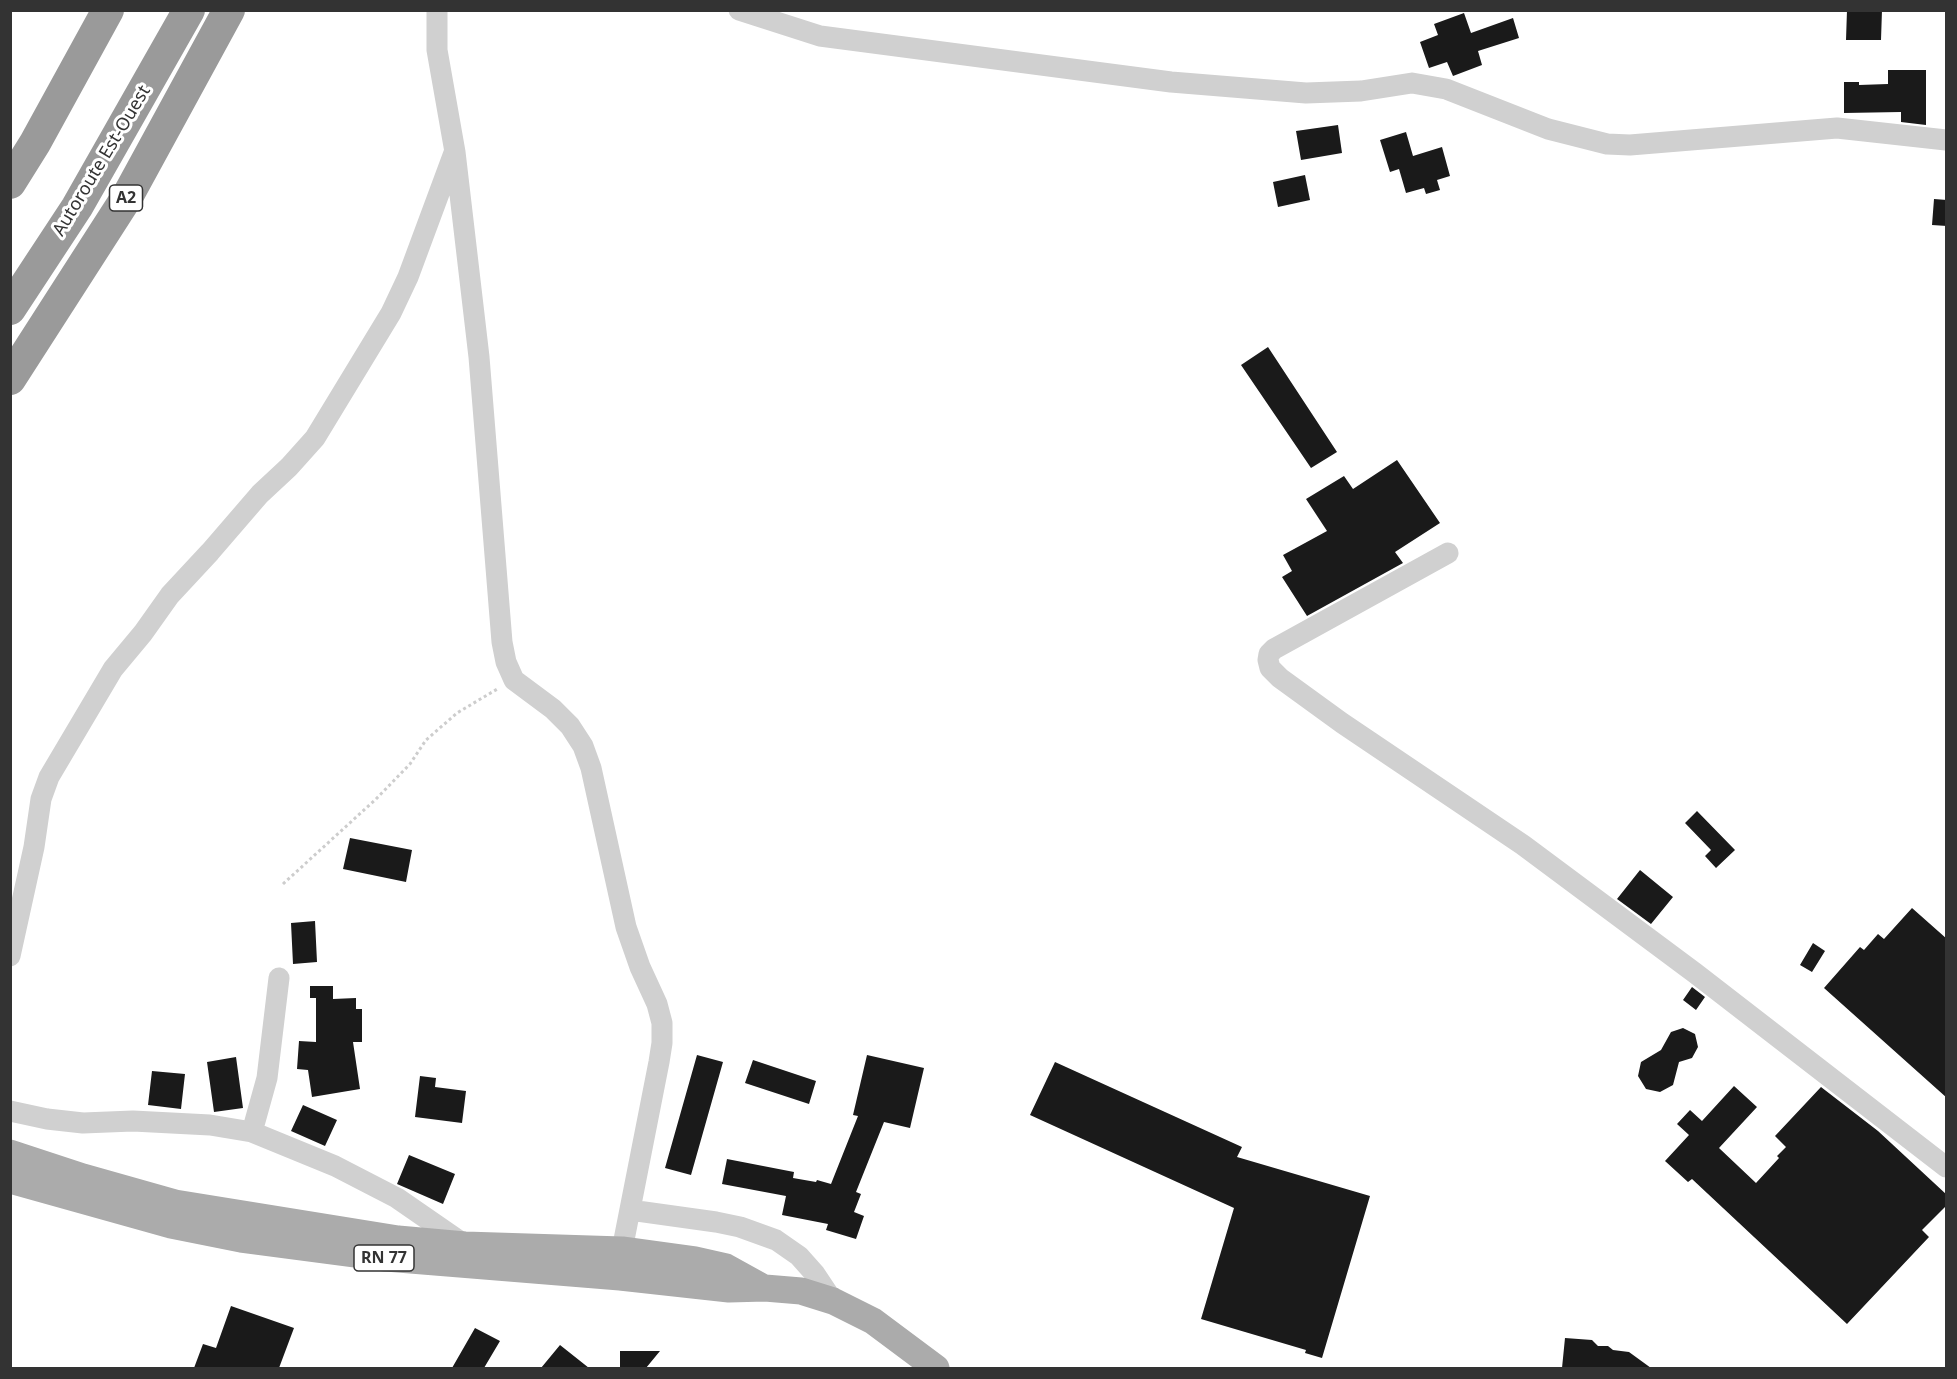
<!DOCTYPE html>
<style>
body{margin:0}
#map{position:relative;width:1957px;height:1379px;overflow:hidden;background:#fff;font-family:"Noto Sans",sans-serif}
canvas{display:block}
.frame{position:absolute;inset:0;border:12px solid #333;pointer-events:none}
</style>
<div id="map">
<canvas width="1957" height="1379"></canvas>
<div class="frame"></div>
</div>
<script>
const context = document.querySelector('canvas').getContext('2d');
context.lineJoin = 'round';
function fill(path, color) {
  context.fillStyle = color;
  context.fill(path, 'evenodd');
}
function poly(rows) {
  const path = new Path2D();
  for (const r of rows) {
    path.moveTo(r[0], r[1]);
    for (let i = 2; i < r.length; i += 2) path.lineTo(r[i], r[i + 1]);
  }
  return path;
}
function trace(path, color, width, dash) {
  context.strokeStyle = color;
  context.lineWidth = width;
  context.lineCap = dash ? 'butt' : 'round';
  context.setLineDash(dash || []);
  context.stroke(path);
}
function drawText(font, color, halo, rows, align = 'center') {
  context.font = font + ' "Noto Sans",sans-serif';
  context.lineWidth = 6;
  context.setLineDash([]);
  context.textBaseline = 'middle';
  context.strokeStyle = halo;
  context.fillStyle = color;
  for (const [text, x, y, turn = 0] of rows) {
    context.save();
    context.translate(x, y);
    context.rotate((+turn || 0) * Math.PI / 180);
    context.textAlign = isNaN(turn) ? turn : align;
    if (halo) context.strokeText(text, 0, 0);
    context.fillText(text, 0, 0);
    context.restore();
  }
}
fill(poly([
 [1847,10,1882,10,1881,40,1846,40],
 [1464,13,1471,33,1513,18,1519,38,1478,51,1482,65,1453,76,1447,62,1429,68,1420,42,1438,35,1434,24],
 [1888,70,1926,70,1926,125,1901,122,1901,112,1844,113,1844,82,1859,82,1859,85,1888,84],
 [1338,125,1342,153,1301,160,1296,131],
 [1406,132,1413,156,1442,147,1450,176,1437,180,1440,190,1426,194,1424,188,1406,193,1399,169,1390,172,1380,140],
 [1305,175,1310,200,1278,207,1273,182],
 [1934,199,1947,200,1947,226,1932,225],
 [1268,347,1337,452,1311,468,1241,365],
 [1397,460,1440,523,1395,552,1403,563,1307,616,1282,577,1292,571,1283,555,1327,531,1306,499,1344,476,1353,489],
 [1697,811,1735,850,1716,868,1705,856,1711,850,1685,823],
 [350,838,412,850,406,882,343,869],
 [1640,870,1673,897,1651,924,1617,899],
 [1912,908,1947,939,1947,1098,1824,988,1860,947,1864,950,1878,934,1884,939],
 [315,921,317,962,293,964,291,923],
 [1813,943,1825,951,1812,972,1800,965],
 [310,986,333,986,333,999,356,998,356,1009,362,1009,362,1042,353,1042,360,1089,312,1097,308,1070,297,1069,299,1041,316,1042,316,998,310,998],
 [1692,987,1705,997,1696,1010,1683,1000],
 [1683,1028,1695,1034,1698,1047,1692,1058,1679,1062,1673,1085,1660,1092,1646,1089,1638,1076,1641,1062,1661,1050,1671,1032],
 [697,1055,723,1062,691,1175,665,1168],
 [867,1055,924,1068,910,1128,884,1122,856,1192,861,1194,854,1212,864,1216,856,1239,826,1230,828,1224,782,1215,786,1196,722,1184,727,1159,794,1172,793,1178,816,1182,817,1180,831,1184,858,1116,853,1115],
 [236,1057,243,1108,214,1112,207,1062],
 [753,1060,816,1081,809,1104,745,1083],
 [1055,1062,1242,1147,1237,1157,1370,1196,1322,1358,1305,1353,1306,1350,1201,1319,1234,1208,1030,1115],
 [152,1071,185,1074,181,1109,148,1105],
 [420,1076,436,1078,435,1087,466,1091,462,1123,415,1117],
 [1734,1086,1757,1107,1719,1148,1756,1183,1779,1158,1777,1156,1786,1147,1775,1136,1821,1087,1878,1131,1947,1195,1947,1205,1922,1230,1929,1237,1847,1324,1692,1179,1688,1182,1665,1161,1689,1135,1677,1124,1690,1110,1702,1121],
 [303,1105,337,1120,325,1146,291,1131],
 [409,1155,455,1174,443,1204,397,1184],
 [231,1306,294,1328,279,1368,194,1368,203,1344,216,1348],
 [475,1328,500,1341,484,1368,452,1368],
 [1565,1338,1592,1340,1598,1346,1608,1346,1613,1350,1629,1352,1651,1368,1562,1368],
 [560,1345,589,1368,541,1368],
 [620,1351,660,1351,646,1368,620,1368]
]), '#1a1a1a');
trace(poly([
 [283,884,376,799,410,764,426,740,457,713,499,688]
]), '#cdcdcd', 3, [3, 3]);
trace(poly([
 [437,10,437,50,455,152,479,357,502,642,506,662,514,680,553,709,570,726,583,746,591,768,626,927,640,967,657,1004,662,1023,662,1043,659,1062,622,1250],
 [739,10,820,36,1171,82,1306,93,1361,91,1412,83,1446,89,1548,129,1607,144,1630,145,1837,128,1946,140],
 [1448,553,1274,649,1269,654,1268,660,1270,668,1280,678,1342,723,1523,845,1695,973,1946,1167],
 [10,956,34,847,41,799,49,777,113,669,143,633,170,595,210,552,260,494,289,467,315,438,391,313,408,277,454,153],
 [10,1111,47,1119,83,1123,133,1121,210,1125,252,1132,335,1166,397,1198,465,1245],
 [252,1132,267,1078,279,978],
 [630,1210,716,1222,740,1227,776,1240,799,1256,815,1274,833,1301]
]), '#d0d0d0', 21);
trace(poly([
 [10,1153,83,1177,175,1203,398,1239,465,1245,622,1250,695,1260,726,1267,764,1288],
 [10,1180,171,1225,241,1239,386,1258,620,1277,729,1289,765,1288,801,1291,833,1301,873,1321,936,1368]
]), '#ababab', 27);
trace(poly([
 [10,183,35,143,108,10],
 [10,309,77,207,189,10],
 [10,379,127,197,229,10]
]), '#9a9a9a', 32);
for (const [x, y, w] of [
 [126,198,33],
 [384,1258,60]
]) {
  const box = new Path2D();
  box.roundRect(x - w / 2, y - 13, w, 26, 4.5);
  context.fillStyle = '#fff';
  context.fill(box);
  trace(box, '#333', 1.5);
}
drawText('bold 16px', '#333', null, [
 ["A2",126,198],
 ["RN 77",384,1258]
]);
drawText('18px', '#333', '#fff', [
 ["Autoroute Est-Ouest",102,161,-59]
]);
</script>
